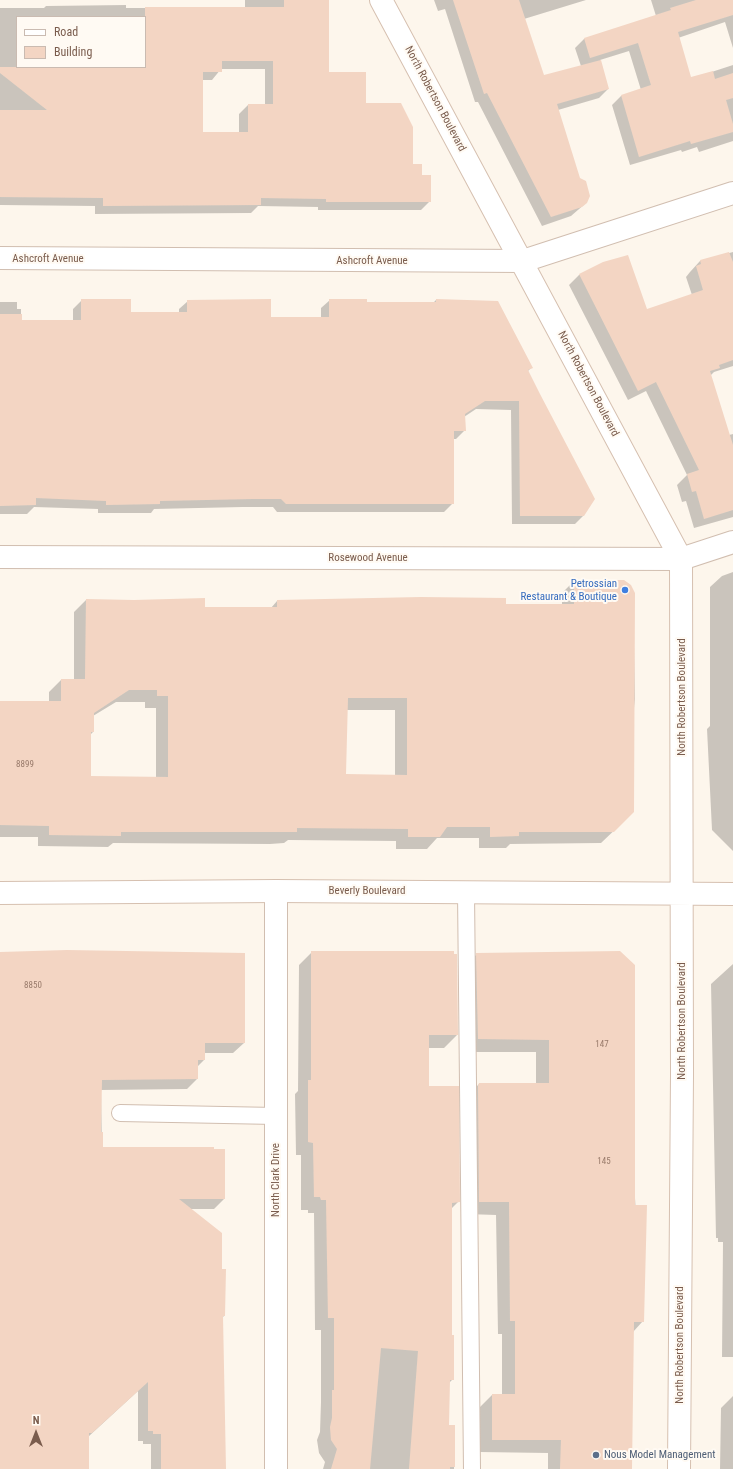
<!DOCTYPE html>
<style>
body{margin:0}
#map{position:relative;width:733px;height:1469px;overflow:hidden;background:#fdf6ec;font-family:"Roboto Condensed",sans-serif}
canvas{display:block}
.legend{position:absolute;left:16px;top:16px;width:130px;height:52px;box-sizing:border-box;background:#fffaf3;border:1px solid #cabbb1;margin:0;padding:5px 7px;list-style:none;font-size:12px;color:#7a5c4d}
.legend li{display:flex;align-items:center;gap:8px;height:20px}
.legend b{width:20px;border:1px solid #cabbb1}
.north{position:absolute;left:16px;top:1413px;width:40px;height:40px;-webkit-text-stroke:3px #fffaf3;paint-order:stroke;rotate:0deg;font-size:11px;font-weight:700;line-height:16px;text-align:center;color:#7a5c4d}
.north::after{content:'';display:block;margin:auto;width:14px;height:18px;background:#7a5c4d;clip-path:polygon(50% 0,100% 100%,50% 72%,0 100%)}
</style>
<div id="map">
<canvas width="733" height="1469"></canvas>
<ul class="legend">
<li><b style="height:5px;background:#fff"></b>Road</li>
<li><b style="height:11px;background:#f3d5c3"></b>Building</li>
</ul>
<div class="north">N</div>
</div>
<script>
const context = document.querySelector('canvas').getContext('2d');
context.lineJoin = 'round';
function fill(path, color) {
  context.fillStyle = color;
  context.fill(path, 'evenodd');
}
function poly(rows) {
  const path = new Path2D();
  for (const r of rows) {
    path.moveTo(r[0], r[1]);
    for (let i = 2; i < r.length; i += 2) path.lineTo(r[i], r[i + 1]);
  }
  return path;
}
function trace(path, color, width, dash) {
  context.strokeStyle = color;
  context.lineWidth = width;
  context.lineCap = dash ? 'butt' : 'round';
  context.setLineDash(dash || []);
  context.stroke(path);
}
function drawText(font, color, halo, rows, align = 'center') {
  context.font = font + ' "Roboto Condensed",sans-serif';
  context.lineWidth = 4;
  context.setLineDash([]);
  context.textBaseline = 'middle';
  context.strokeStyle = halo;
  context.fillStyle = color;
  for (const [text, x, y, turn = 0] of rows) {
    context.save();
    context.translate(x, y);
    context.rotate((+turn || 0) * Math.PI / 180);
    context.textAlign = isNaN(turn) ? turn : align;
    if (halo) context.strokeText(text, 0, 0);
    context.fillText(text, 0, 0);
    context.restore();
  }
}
fill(poly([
 [245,0,328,0,328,73,365,104,421,176,430,201,421,210,318,210,318,207,258,206,251,213,95,214,95,206,0,205,0,8,44,8,46,6,126,5,126,8,245,8],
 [17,17,145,17,145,67,17,67],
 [221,69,265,69,265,105,248,105,239,114,239,133,202,133,202,80,212,80],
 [434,0,586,0,524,19,543,77,581,66,575,48,584,39,656,16,651,0,728,0,733,12,733,48,725,22,678,38,690,79,733,65,733,141,699,152,697,147,682,152,681,150,630,165,612,105,621,96,641,90,629,51,600,60,608,89,599,98,558,110,586,203,571,216,542,226,478,102,475,102,445,9,438,11],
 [733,252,733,366,714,372,710,376,729,435,733,434,733,517,694,528,686,501,682,502,677,485,687,475,646,391,628,400,569,285,579,275,604,263,646,311,692,295,686,277,690,272,700,261],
 [82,300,130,313,179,313,179,309,188,301,270,318,321,318,321,308,330,300,366,303,433,303,436,300,532,367,528,371,583,516,575,524,512,524,511,410,476,409,464,417,465,430,456,439,453,439,453,503,444,512,277,512,273,507,243,507,154,509,151,513,98,513,98,509,34,507,27,514,0,514,0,302,17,302,17,309,21,309,21,321,73,321,73,309],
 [733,572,733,851,712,830,707,729,710,726,710,587,722,576],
 [574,581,633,589,635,699,621,824,601,843,510,844,506,848,479,848,479,838,437,838,427,849,396,849,396,841,288,840,284,843,270,844,113,843,108,847,38,846,38,837,0,837,0,702,49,702,49,692,61,680,74,680,74,612,86,600,204,608,271,608,277,601,562,605,562,593],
 [116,702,145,702,145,708,156,708,156,778,90,777,90,735,93,732,93,716],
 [346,710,395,710,395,776,345,775],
 [0,952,244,1043,233,1053,204,1053,204,1060,197,1067,197,1079,187,1089,101,1090,102,1148,224,1199,214,1209,190,1209,221,1270,224,1316,222,1318,225,1469,151,1469,151,1444,143,1444,143,1441,138,1441,138,1391,88,1437,88,1469,0,1469],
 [312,952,457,1035,444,1048,428,1048,428,1087,459,1201,451,1209,451,1336,453,1379,449,1383,448,1426,454,1426,454,1469,323,1469,325,1462,319,1453,317,1440,320,1432,321,1402,321,1330,315,1330,314,1213,308,1213,308,1210,301,1210,301,1155,296,1155,295,1094,298,1091,299,965],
 [619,952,643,1321,633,1332,631,1469,548,1469,548,1453,479,1452,479,1408,492,1395,502,1395,502,1334,498,1334,496,1215,466,1214,466,1097,479,1084,536,1084,536,1052,465,1052,464,967,477,954],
 [733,964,733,1357,722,1357,723,1242,718,1242,718,1238,716,1238,711,984],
 [733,1396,733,1469,720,1469,721,1408]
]), '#0003');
fill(poly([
 [284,0,329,0,329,72,366,72,366,103,401,103,413,127,413,164,422,164,422,175,431,175,431,202,326,202,326,199,261,198,261,205,103,206,103,198,0,197,0,110,47,110,0,73,0,67,145,67,145,7,284,7],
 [222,61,273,61,273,104,248,104,248,132,203,132,203,72,222,72],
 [453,0,519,0,544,75,601,60,609,89,557,104,580,178,586,181,590,196,587,203,582,207,551,217,487,93,484,94],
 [696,0,733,0,733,15,678,32,691,77,713,71,715,79,733,73,733,98,726,100,733,124,733,132,691,144,690,141,639,157,621,95,651,85,638,43,590,58,584,38,671,10,670,8],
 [729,252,733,262,733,360,719,365,720,368,710,371,733,445,733,510,704,519,696,491,692,492,687,474,699,470,656,382,638,391,579,274,603,262,628,255,647,309,703,290,696,266,701,264,700,260],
 [81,299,131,299,131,312,187,312,187,300,271,299,271,317,329,317,329,299,367,299,367,302,436,302,436,299,498,301,533,368,528,370,540,394,595,499,584,516,520,516,519,401,485,401,465,414,466,431,454,431,454,504,286,504,281,499,252,499,160,501,160,504,106,505,106,501,36,498,36,505,0,506,0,314,22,314,22,320,81,320],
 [574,580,624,580,631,585,635,593,634,812,614,832,519,832,519,836,490,837,490,827,447,827,440,837,408,837,408,829,297,828,297,832,121,832,121,836,49,835,49,826,0,825,0,701,61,701,61,679,85,679,86,599,134,600,205,598,205,607,277,607,277,600,421,597,506,598,506,604,574,604],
 [129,690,157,690,157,696,168,696,168,777,91,776,91,732,94,732,94,713],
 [348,698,407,698,407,775,346,774],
 [67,950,245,953,245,1043,205,1043,205,1060,198,1060,198,1079,102,1080,101,1132,103,1132,103,1147,214,1147,214,1149,225,1149,225,1199,179,1199,222,1233,222,1269,226,1269,225,1316,223,1316,226,1469,161,1469,161,1434,153,1434,153,1431,148,1431,148,1382,92,1433,89,1433,89,1469,0,1469,0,952],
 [311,951,454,951,454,954,457,954,458,1035,429,1035,429,1086,459,1086,460,1202,452,1203,452,1335,454,1335,454,1380,450,1380,449,1425,455,1425,455,1467,450,1467,450,1469,409,1469,418,1351,381,1348,370,1469,331,1469,337,1449,331,1440,330,1427,332,1418,332,1390,334,1390,334,1318,328,1318,326,1200,321,1200,320,1197,314,1197,313,1143,308,1142,308,1080,311,1080],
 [620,951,635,965,635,1205,647,1205,644,1322,634,1322,632,1469,560,1469,561,1440,492,1440,492,1394,515,1394,515,1321,510,1321,509,1202,479,1202,478,1086,479,1083,549,1083,549,1040,478,1039,476,953]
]), '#f3d5c3');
const lane = poly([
 [466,892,472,1469],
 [120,1113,276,1116]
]);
const street = poly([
 [0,258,523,261,733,193],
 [0,557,681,559,733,542],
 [276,891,276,1469]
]);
const secondary = poly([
 [381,0,681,559,682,1075,679,1469],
 [0,893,276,891,733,894]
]);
trace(lane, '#d1beb0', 18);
trace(street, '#d1beb0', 24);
trace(secondary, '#d6c0b0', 24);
trace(lane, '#fff', 16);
trace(street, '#fff', 22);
trace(secondary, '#fff', 22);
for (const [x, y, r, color] of [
 [625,590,4,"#3f7fe0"],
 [596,1455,4,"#5c6f8a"]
]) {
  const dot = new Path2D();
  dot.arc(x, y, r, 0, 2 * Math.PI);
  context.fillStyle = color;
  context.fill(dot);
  trace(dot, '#fffaf3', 1.5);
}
drawText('9px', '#987a6a', null, [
 ["8899",25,765],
 ["8850",33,986],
 ["147",602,1045],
 ["145",604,1162]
]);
drawText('11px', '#7a5c4d', '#fffaf3', [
 ["North Robertson Boulevard",435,99,62],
 ["Ashcroft Avenue",48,259],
 ["Ashcroft Avenue",372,261],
 ["North Robertson Boulevard",588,384,62],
 ["Rosewood Avenue",368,558],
 ["North Robertson Boulevard",682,697,-90],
 ["Beverly Boulevard",367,891],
 ["North Robertson Boulevard",682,1021,-90],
 ["North Clark Drive",276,1180,-90],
 ["North Robertson Boulevard",680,1345,-90]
]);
drawText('11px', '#366cbe', '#fffaf3', [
 ["Petrossian",617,584],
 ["Restaurant & Boutique",617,597]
], 'right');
drawText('11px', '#4e5e75', '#fffaf3', [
 ["Nous Model Management",604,1455]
], 'left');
</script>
